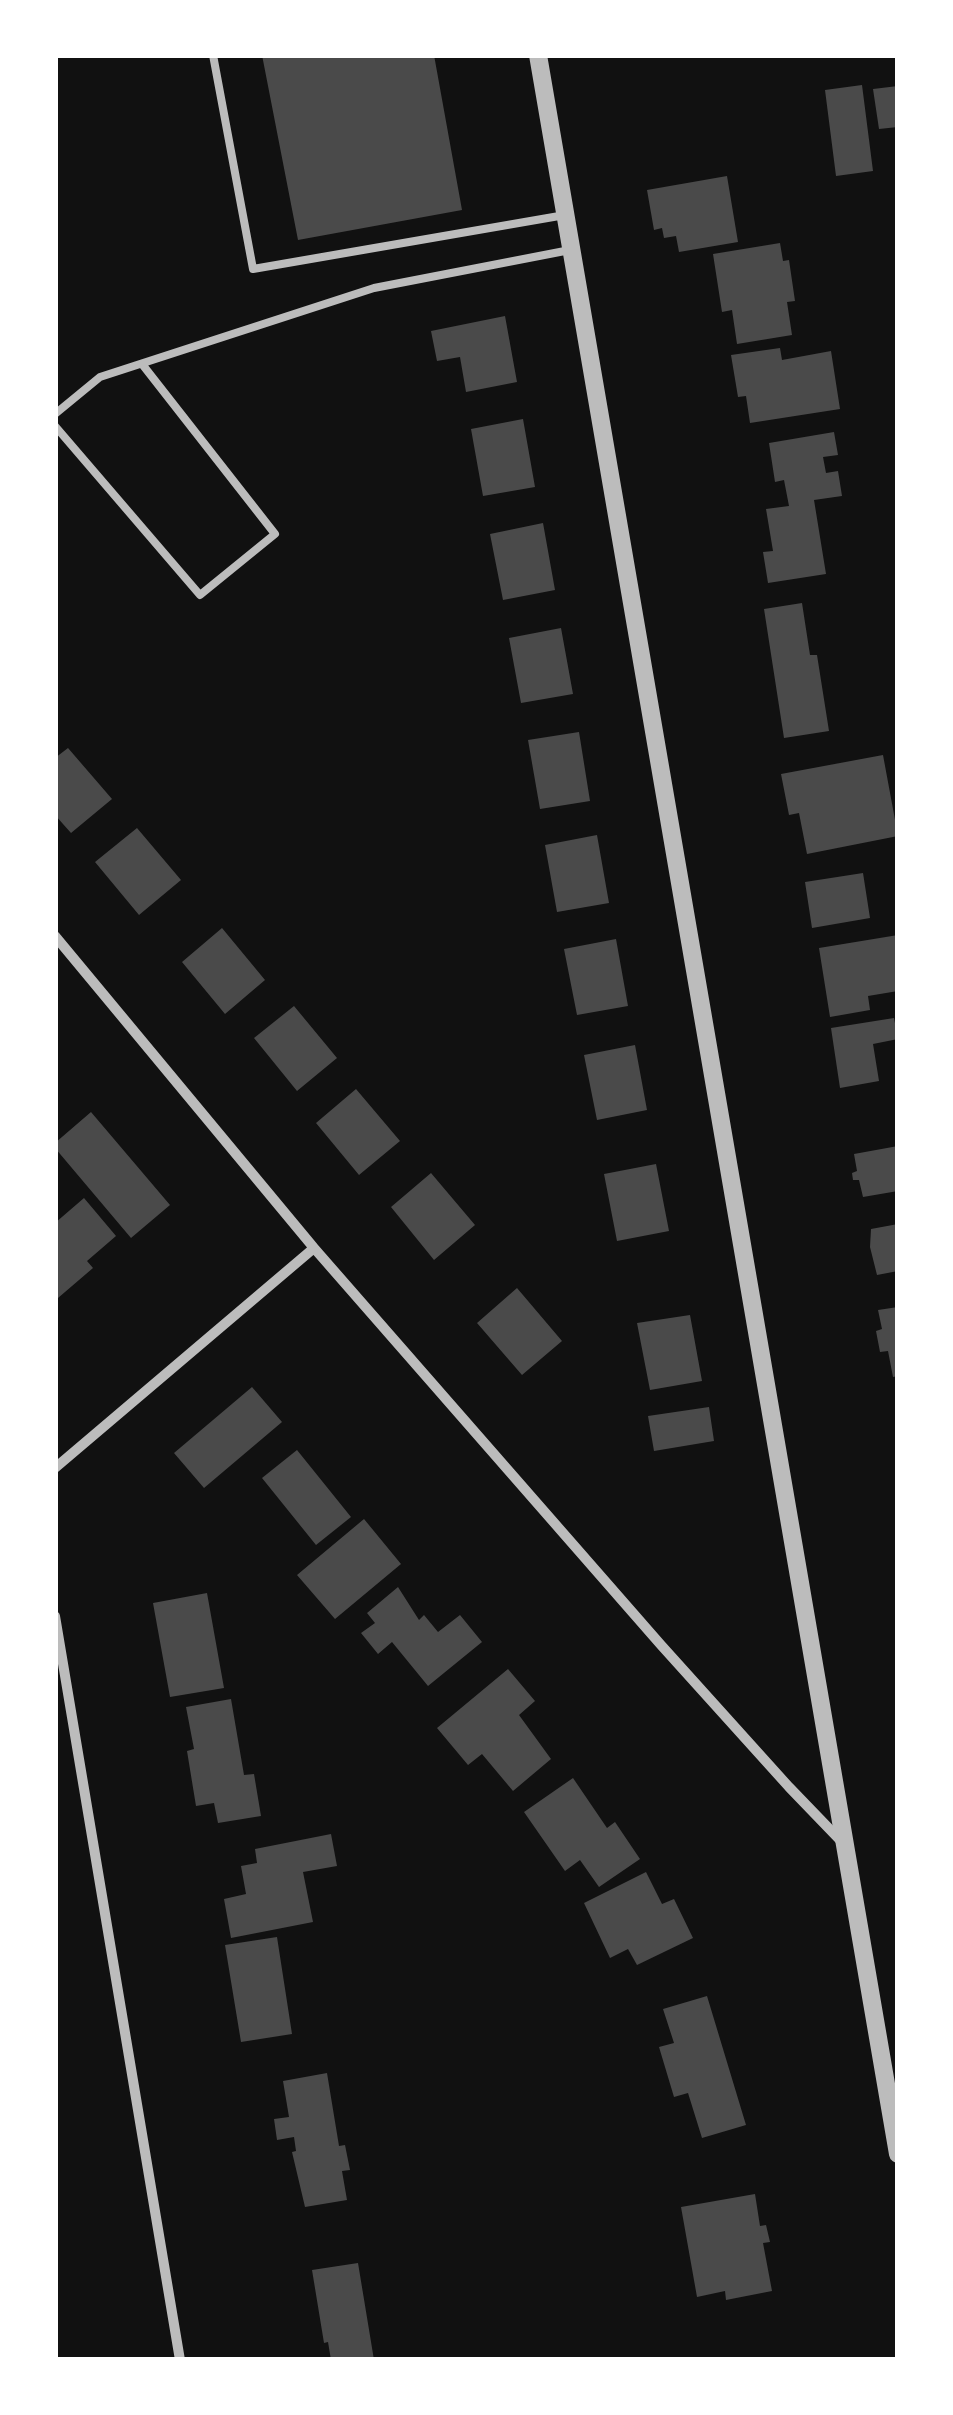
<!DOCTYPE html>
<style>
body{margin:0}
#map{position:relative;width:953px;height:2415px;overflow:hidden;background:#111;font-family:"Zilla Slab",serif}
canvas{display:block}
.frame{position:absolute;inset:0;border:58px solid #fff;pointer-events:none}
</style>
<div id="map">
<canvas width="953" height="2415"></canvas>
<div class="frame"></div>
</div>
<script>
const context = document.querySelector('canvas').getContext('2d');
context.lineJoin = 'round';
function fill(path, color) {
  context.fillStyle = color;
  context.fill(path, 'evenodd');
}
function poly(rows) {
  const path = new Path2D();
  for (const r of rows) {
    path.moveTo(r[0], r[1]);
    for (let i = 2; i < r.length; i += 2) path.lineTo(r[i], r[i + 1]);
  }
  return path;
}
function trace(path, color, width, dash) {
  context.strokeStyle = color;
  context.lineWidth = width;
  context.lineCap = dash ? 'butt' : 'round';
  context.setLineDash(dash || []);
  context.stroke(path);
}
fill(poly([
 [262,55,434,55,462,210,298,240],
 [862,85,873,171,836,176,825,90],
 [898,86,898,127,879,129,873,89],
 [727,176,738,242,679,252,676,236,664,238,662,228,654,230,647,190],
 [780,243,783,261,789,260,795,301,787,302,792,335,737,344,732,310,722,312,713,254],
 [505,316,517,382,466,392,460,357,437,361,431,331],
 [780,348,782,360,831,351,840,409,750,423,746,396,738,397,731,355],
 [523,419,535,487,483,496,471,429],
 [834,432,838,455,823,457,826,473,838,471,842,496,814,500,826,574,768,583,763,552,773,551,766,509,789,506,784,480,775,482,769,443],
 [543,523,555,590,503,600,490,534],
 [802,603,810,655,817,655,829,731,784,738,764,609],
 [561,628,573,694,521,703,509,638],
 [579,732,590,801,540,809,528,740],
 [68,748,112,799,71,833,55,815,55,758],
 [883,755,898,836,807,854,799,813,789,815,781,774],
 [137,828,181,880,139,915,95,862],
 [597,835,609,903,557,912,545,845],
 [863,873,870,918,812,928,805,882],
 [222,928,265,980,225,1014,182,962],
 [898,935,898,991,868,996,870,1010,830,1017,819,948],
 [616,939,628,1006,577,1015,564,949],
 [294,1006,337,1058,297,1091,254,1038],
 [894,1018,898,1039,873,1044,879,1081,840,1088,831,1028],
 [635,1045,647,1110,597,1120,584,1055],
 [356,1089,400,1141,359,1175,316,1123],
 [91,1112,170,1205,131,1238,55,1148,55,1143],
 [898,1146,898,1191,863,1197,859,1180,853,1180,852,1173,857,1171,854,1154],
 [656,1164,669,1231,617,1241,604,1174],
 [431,1173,475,1225,434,1260,391,1207],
 [84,1198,116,1236,87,1261,93,1268,58,1298,55,1223],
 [898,1224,898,1271,877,1275,870,1247,871,1229],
 [517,1288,562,1341,522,1375,477,1323],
 [898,1307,898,1376,893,1377,888,1351,880,1352,876,1331,882,1329,878,1310],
 [690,1315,702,1381,650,1390,637,1323],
 [252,1387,282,1422,204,1488,174,1453],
 [709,1407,714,1441,654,1451,648,1416],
 [297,1450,351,1517,316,1545,262,1478],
 [364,1519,401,1564,335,1619,297,1575],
 [398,1587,419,1620,424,1615,438,1632,460,1615,482,1642,428,1686,392,1642,378,1654,361,1633,375,1623,367,1613],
 [207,1593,224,1688,170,1697,153,1603],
 [508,1669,535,1701,519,1715,551,1759,513,1791,482,1754,468,1765,437,1728],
 [231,1699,244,1775,254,1774,261,1816,218,1823,214,1803,196,1806,187,1751,194,1749,186,1707],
 [573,1778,607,1828,615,1822,640,1859,599,1887,580,1860,565,1871,524,1812],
 [331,1834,337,1866,303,1872,313,1922,231,1938,224,1899,246,1894,241,1866,257,1863,255,1849],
 [646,1872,662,1904,674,1899,693,1938,637,1965,628,1949,610,1958,584,1903],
 [277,1937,292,2034,241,2042,225,1945],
 [707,1996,746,2125,702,2138,688,2093,674,2097,659,2047,674,2043,663,2009],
 [327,2073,339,2146,345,2145,350,2170,342,2171,347,2200,305,2207,292,2152,296,2151,294,2137,277,2140,274,2119,289,2117,283,2081],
 [755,2194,760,2226,766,2225,770,2242,763,2243,772,2291,726,2300,725,2291,697,2297,681,2207],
 [358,2263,374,2360,331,2360,328,2342,324,2343,312,2270]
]), '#4a4a4a');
trace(poly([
 [213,55,253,269,565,215],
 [55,414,100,377,374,288,570,250],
 [55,426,200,595,275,534,142,364]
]), '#bcbcbc', 8);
trace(poly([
 [55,936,314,1248,661,1645,789,1787,842,1842],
 [55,1468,314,1248],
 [55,1616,180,2360]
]), '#bcbcbc', 10);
trace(poly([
 [538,55,898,2154]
]), '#bcbcbc', 18);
</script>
